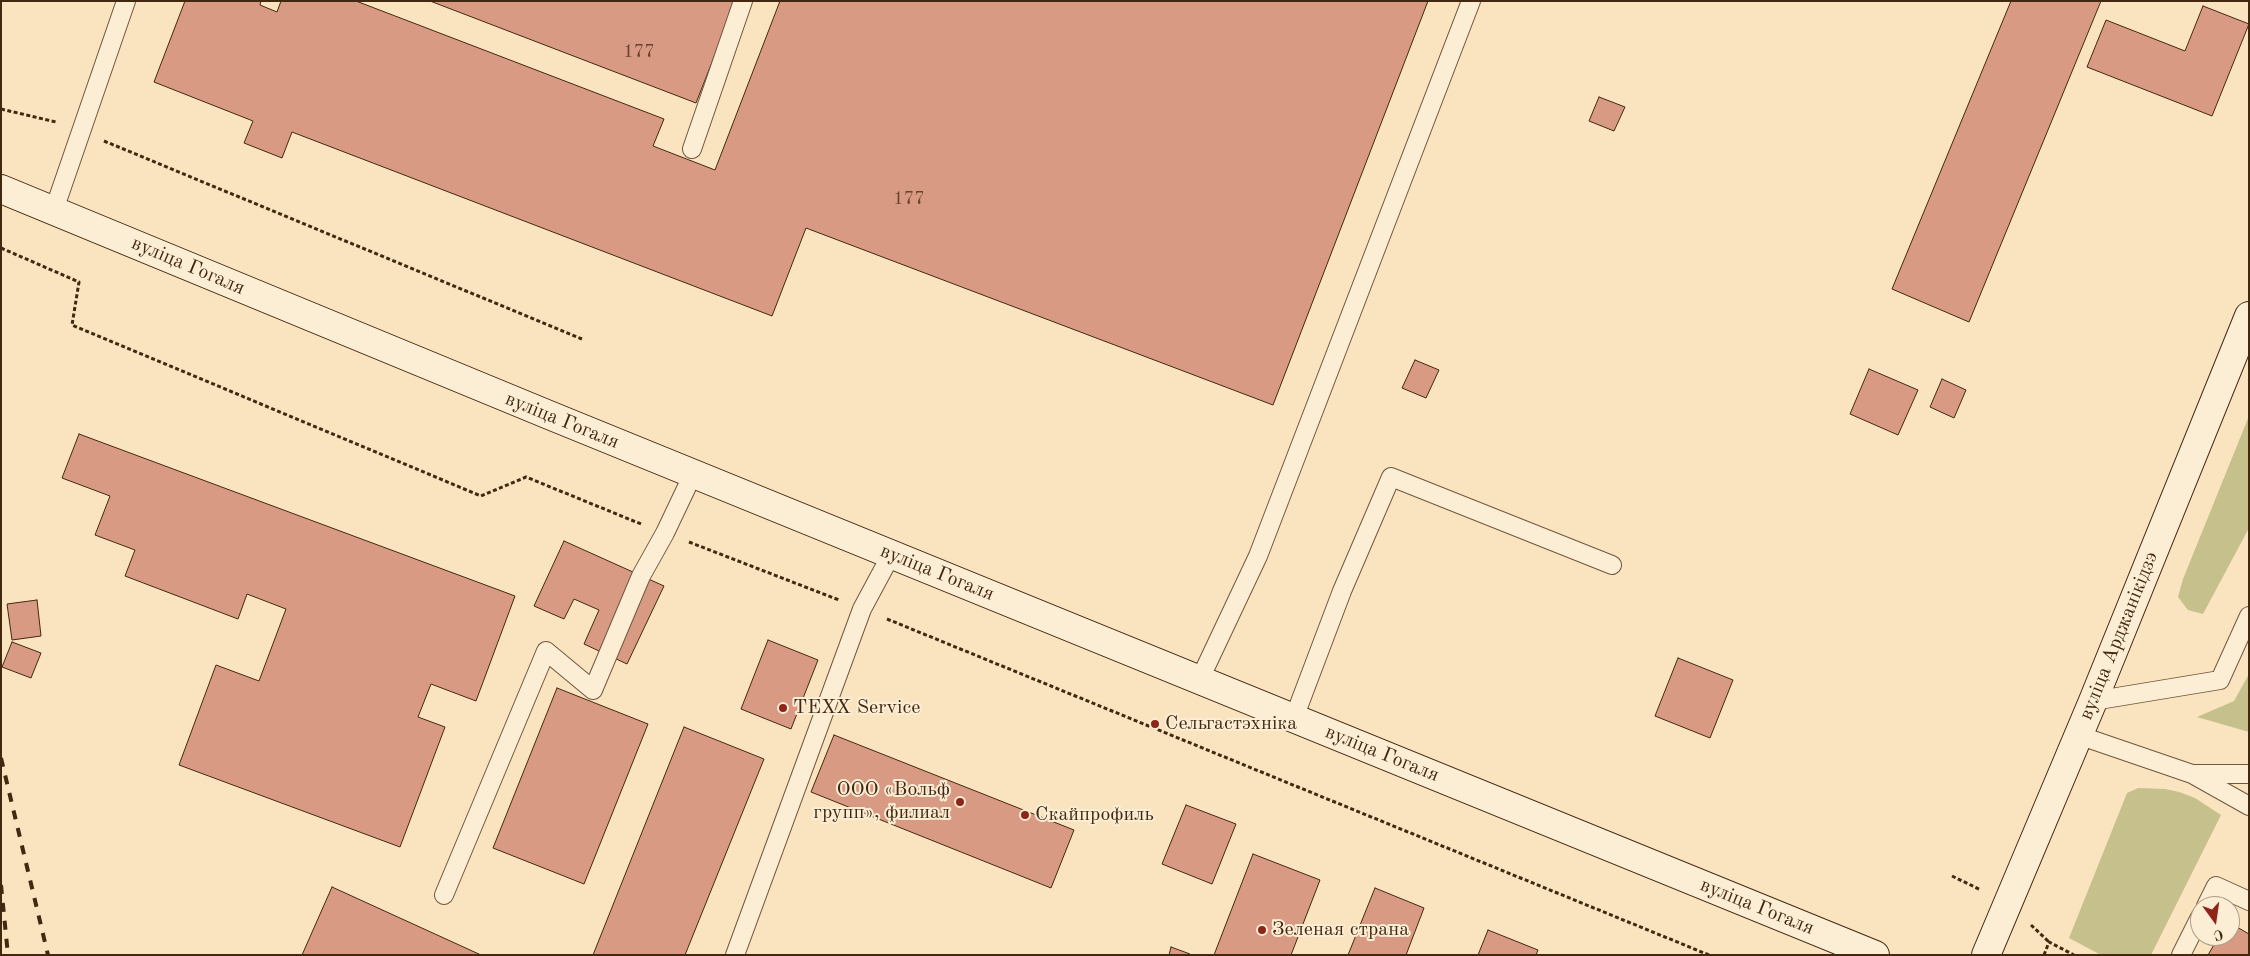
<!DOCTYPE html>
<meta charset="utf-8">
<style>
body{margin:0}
#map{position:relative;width:2250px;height:956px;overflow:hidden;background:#fae3bf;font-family:"Old Standard TT",serif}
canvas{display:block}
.frame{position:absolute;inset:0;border:2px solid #432810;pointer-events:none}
.north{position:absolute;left:2190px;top:896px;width:50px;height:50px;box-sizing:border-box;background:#fcedd5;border:1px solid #b29e86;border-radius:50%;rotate:166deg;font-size:14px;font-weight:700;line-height:20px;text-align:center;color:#432810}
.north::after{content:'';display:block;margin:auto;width:18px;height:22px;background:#8f2418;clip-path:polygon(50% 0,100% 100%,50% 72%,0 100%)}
</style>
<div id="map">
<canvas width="2250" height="956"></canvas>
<div class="frame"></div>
<div class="north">С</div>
</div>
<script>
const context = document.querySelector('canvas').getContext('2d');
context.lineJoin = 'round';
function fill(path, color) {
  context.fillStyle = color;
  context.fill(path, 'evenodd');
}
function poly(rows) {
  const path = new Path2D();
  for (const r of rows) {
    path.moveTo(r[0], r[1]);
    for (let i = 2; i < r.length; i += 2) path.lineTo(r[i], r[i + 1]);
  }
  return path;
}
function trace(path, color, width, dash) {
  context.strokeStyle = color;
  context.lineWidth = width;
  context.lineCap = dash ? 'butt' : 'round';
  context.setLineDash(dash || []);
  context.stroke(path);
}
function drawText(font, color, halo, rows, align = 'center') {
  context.font = font + ' "Old Standard TT",serif';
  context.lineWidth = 4;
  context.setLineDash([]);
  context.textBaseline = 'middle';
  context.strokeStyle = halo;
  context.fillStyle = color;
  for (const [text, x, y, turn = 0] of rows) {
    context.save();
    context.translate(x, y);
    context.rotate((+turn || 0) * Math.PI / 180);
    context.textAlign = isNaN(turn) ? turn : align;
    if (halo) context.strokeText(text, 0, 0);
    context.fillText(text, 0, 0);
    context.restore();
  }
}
fill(poly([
 [2249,416,2249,528,2203,614,2188,610,2178,597,2183,579],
 [2249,674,2249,732,2197,717,2234,701],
 [2138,788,2165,789,2179,792,2195,798,2221,815,2151,955,2101,955,2069,938,2127,793]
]), '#c6c18c');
const building = poly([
 [185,1,261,1,260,5,277,12,281,1,356,1,664,119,653,146,715,170,780,1,1428,1,1273,405,806,228,772,316,292,132,282,158,244,143,253,121,154,82,185,1],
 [430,1,736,1,696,103,430,1],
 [2011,1,2101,1,1969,322,1892,289,2011,1],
 [2203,6,2249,24,2212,116,2087,67,2106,20,2185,51,2203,6],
 [1599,97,1625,107,1614,131,1589,121,1599,97],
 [1415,360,1439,370,1426,398,1402,388,1415,360],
 [1869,369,1918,390,1898,435,1850,414,1869,369],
 [1942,379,1966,390,1954,418,1930,407,1942,379],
 [79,434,515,596,476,701,431,684,418,717,445,727,400,847,179,765,216,665,259,681,286,609,247,594,238,619,125,576,135,550,95,535,110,496,62,478,79,434],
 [564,541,664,586,627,664,584,644,599,610,574,599,564,619,534,606,564,541],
 [37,600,41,636,12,640,7,604,37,600],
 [768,640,818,660,791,729,741,709,768,640],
 [12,642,41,653,31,678,2,667,12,642],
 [1678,658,1733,680,1710,738,1655,716,1678,658],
 [557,688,648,724,584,884,493,848,557,688],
 [684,727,764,759,685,955,593,955,684,727],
 [834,735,1074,830,1051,888,811,792,834,735],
 [1186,805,1236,824,1212,884,1162,864,1186,805],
 [1253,854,1320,880,1291,955,1214,955,1253,854],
 [332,887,481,955,302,955,332,887],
 [1375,888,1424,908,1406,955,1348,955,1375,888],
 [2230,923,2249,934,2249,955,2208,955,2219,936,2230,936,2230,923],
 [1488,930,1538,950,1536,955,1478,955,1488,930],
 [1171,947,1190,954,1190,955,1169,955,1171,947]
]);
fill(building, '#d99a84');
trace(building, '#432810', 1);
const lane = poly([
 [692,149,743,1],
 [54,210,126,1],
 [1200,679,1258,556,1471,1],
 [2093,701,2220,680,2249,616],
 [1294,718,1342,591,1391,477,1612,565],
 [2078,735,2192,774,2249,806],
 [2193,774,2249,774],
 [444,895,546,651,593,690,641,576,665,533,693,474],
 [2206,906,2216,886,2249,901],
 [735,955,862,609,891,555],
 [2181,955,2200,917]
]);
const secondary = poly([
 [1,189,549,415,1875,955],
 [1986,955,2093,701,2249,316]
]);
trace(lane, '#71573c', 20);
trace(secondary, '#432810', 30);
trace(poly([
 [1,109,56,122],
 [104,141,582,339],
 [1,248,79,282,72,325,481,496,526,477,641,524],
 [689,542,839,600],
 [887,619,1709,955],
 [1952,876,1981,890],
 [2031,925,2049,942],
 [2044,955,2049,942,2074,955]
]), '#432810', 3, [4, 2.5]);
trace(lane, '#fcedd5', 18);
trace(secondary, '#fcedd5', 28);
trace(poly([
 [1,758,48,955],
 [1,885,8,955]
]), '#432810', 4, [9, 9]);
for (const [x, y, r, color] of [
 [783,708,5,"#8f2418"],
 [1155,724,5,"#8f2418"],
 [960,802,5,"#8f2418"],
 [1025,815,5,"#8f2418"],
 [1262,930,5,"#8f2418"]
]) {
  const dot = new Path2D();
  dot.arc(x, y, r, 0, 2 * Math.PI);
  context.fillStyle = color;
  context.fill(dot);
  trace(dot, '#fcedd5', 2);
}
drawText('18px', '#68442d', null, [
 ["177",639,52],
 ["177",909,199]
]);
drawText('20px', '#432810', '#fcedd5', [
 ["вуліца Гогаля",188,266,23],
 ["вуліца Гогаля",562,421,22],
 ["вуліца Гогаля",937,573,22],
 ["вуліца Арджанікідзэ",2119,636,-68],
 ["вуліца Гогаля",1382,754,22],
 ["вуліца Гогаля",1757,907,22]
]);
drawText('20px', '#432810', '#fcedd5', [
 ["TEXX Service",793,708],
 ["Сельгастэхніка",1165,724],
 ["ООО «Вольф",950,790,"right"],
 ["групп», филиал",950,813,"right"],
 ["Скайпрофиль",1035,815],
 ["Зеленая страна",1272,930]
], 'left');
</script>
